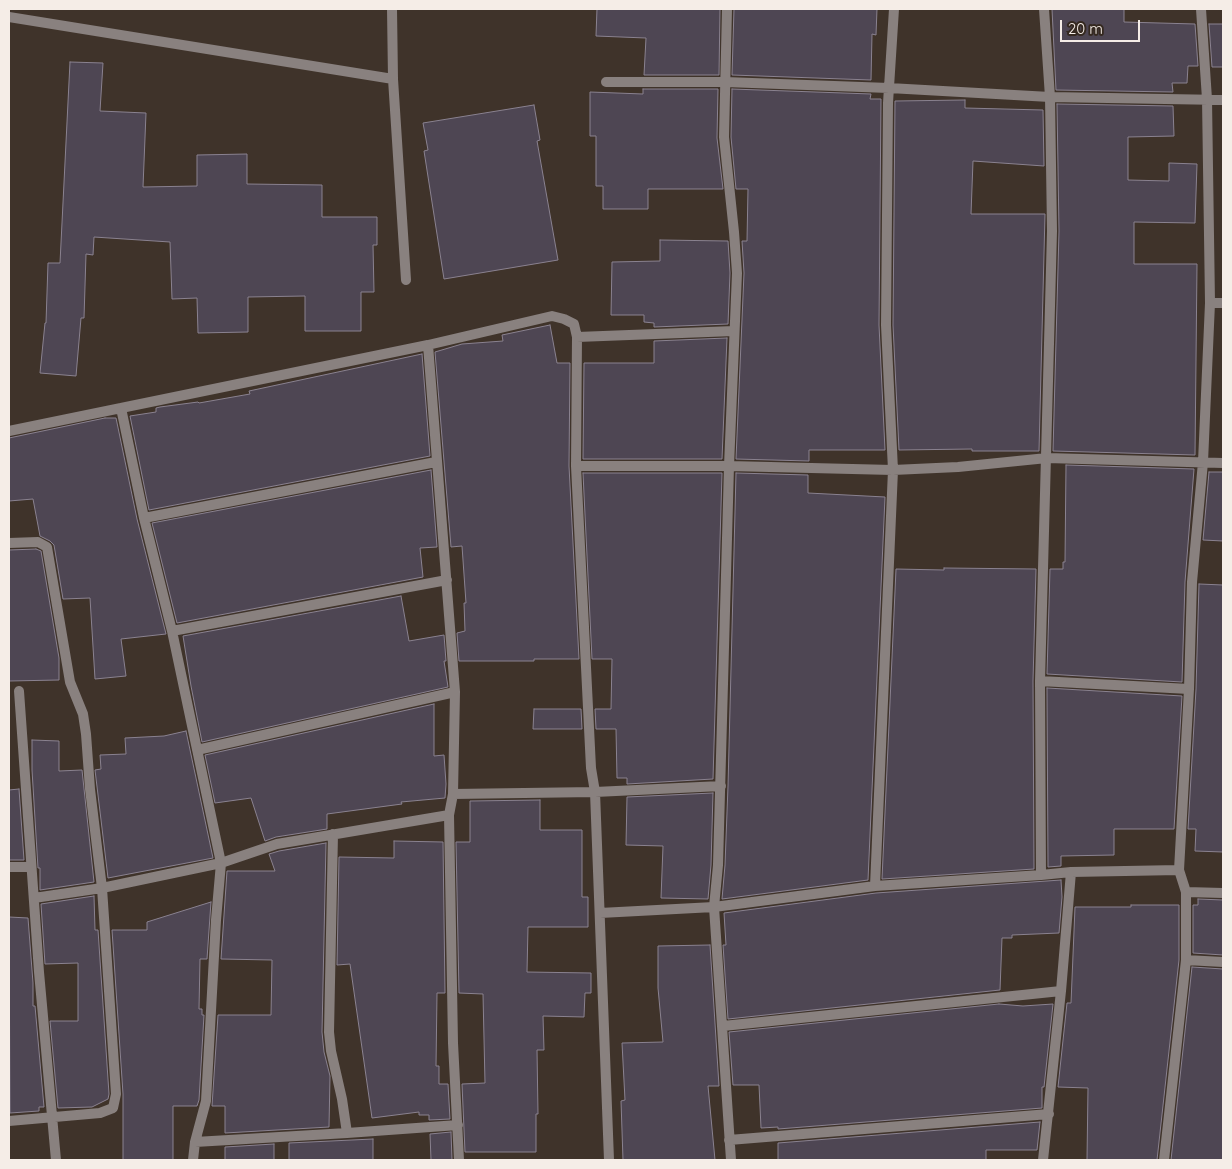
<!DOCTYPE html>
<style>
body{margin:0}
#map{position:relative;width:1232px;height:1169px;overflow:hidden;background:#3f332a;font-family:Quicksand,sans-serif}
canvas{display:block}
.frame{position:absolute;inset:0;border:10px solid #f5ede7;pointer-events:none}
.scale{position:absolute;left:1060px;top:20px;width:80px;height:22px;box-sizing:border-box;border:2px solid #f5ede7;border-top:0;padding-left:6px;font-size:15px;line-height:18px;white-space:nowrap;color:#f5ede7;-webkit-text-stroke:4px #352920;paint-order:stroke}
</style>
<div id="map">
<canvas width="1232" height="1169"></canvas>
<div class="frame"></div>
<div class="scale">20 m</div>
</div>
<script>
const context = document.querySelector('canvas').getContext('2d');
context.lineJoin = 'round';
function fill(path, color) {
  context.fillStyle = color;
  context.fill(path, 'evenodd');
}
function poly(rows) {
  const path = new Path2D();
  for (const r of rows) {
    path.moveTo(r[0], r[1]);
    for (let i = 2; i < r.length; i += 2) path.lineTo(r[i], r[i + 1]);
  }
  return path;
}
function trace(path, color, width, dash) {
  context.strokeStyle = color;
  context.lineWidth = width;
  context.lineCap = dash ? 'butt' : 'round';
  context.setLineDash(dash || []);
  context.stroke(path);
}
const building = poly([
 [597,9,720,9,719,75,644,75,646,38,596,36,597,9],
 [734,9,877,9,876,35,872,34,871,80,732,75,734,9],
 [1052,9,1124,9,1124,22,1195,24,1198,66,1188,66,1187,83,1172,83,1173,92,1056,90,1052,9],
 [1209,24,1223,24,1223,67,1212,67,1209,24],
 [70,62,103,63,100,111,146,113,143,187,197,186,197,155,247,154,247,184,322,185,322,217,377,217,377,245,373,245,374,292,361,292,361,331,305,331,305,296,248,297,248,332,198,333,197,298,172,299,170,242,94,237,93,255,86,254,84,318,81,318,76,376,40,373,45,323,46,323,48,263,60,263,70,62],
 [643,89,718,89,717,138,723,189,648,189,648,209,603,209,603,186,596,186,596,136,590,136,590,92,643,94,643,89],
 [732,89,871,94,870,99,881,99,879,325,885,450,809,450,809,461,736,459,744,273,742,241,747,241,748,189,736,189,731,137,732,89],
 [965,100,965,108,1043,110,1044,166,973,161,971,214,1045,214,1039,451,972,451,972,449,899,450,893,325,895,101,965,100],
 [1057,104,1173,106,1174,136,1128,137,1128,180,1169,181,1169,163,1197,164,1195,223,1134,222,1134,264,1197,264,1195,455,1053,451,1059,231,1057,104],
 [534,105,540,140,537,141,558,260,444,279,424,151,428,150,423,123,534,105],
 [660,240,728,241,730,273,728,324,654,327,654,323,644,322,644,315,611,315,612,262,660,261,660,240],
 [550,325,557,363,570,363,569,466,579,659,534,659,534,661,459,661,457,633,465,631,464,603,466,603,462,546,451,547,435,352,462,344,503,341,502,335,550,325],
 [727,338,722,459,583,459,584,363,654,363,654,341,727,338],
 [422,354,430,456,149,510,130,416,156,412,156,408,160,407,198,402,199,403,250,394,249,391,422,354],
 [105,418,116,418,137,519,166,634,121,639,126,676,95,679,90,598,63,599,54,545,50,541,40,536,33,499,9,501,9,438,105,418],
 [1066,465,1194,469,1185,582,1182,682,1047,674,1050,569,1063,569,1063,562,1065,562,1066,465],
 [431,470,437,547,420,548,423,577,177,623,152,523,431,470],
 [1209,472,1223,472,1223,541,1203,540,1209,472],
 [583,473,722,473,713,779,627,784,627,778,617,778,616,729,596,729,595,709,611,709,612,659,592,659,583,473],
 [736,473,808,475,808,493,885,497,868,880,722,899,725,865,728,786,736,473],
 [36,549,41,551,59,658,59,680,9,681,9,550,36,549],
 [944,568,1036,569,1033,681,1034,869,882,879,896,569,944,570,944,568],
 [1199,584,1223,585,1223,852,1195,851,1196,829,1188,829,1196,689,1199,584],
 [401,596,409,641,444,635,446,661,444,661,448,687,202,742,191,686,183,636,401,596],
 [1047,688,1182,696,1174,829,1114,829,1114,855,1061,856,1061,866,1048,867,1047,688],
 [434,704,434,756,444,755,446,784,445,798,401,802,402,804,327,814,327,829,276,837,265,841,251,798,215,803,205,755,434,704],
 [534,709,581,709,582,729,533,729,534,709],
 [186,731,213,858,108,878,95,770,101,769,100,755,126,754,125,738,164,736,186,731],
 [32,740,59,741,59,771,82,770,94,882,40,890,40,868,38,868,32,770,32,740],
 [19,789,24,860,9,860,9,790,19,789],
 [713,793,711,865,708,899,661,898,663,846,626,845,627,797,713,793],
 [540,800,540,830,582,830,582,897,588,897,588,927,528,927,527,972,591,973,591,993,585,993,584,1017,543,1016,544,1050,537,1050,538,1114,536,1114,536,1152,465,1152,462,1084,485,1083,483,994,459,993,456,842,470,842,470,801,540,800],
 [394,841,443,842,445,993,437,993,436,1066,439,1066,439,1084,448,1084,450,1119,429,1120,429,1115,419,1115,419,1112,372,1118,350,964,337,965,339,857,394,858,394,841],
 [326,843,322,1032,324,1052,330,1076,329,1127,225,1133,225,1106,212,1106,218,1015,271,1015,272,960,221,959,227,871,275,871,269,854,279,851,326,843],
 [1061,880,1062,897,1059,933,1012,935,1012,938,1002,938,1000,990,728,1019,723,945,726,945,724,913,876,893,1061,880],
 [94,896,95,930,98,930,109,1094,108,1099,92,1107,58,1108,50,1021,78,1021,78,963,45,964,41,904,94,896],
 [1198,899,1223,900,1223,955,1193,953,1193,905,1198,905,1198,899],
 [211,902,207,959,200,959,199,1009,202,1009,202,1015,204,1015,199,1100,197,1106,173,1106,173,1160,123,1160,123,1094,112,930,147,930,147,922,211,902],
 [1131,905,1179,905,1179,960,1157,1160,1087,1160,1088,1088,1058,1087,1067,1003,1071,1003,1075,907,1131,907,1131,905],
 [9,917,28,918,33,983,33,1006,35,1006,44,1107,39,1107,39,1111,10,1113,9,917],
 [710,945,719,1086,708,1086,715,1160,623,1160,621,1101,625,1100,622,1043,663,1042,658,988,658,946,710,945],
 [1192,967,1223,969,1223,1160,1171,1160,1192,967],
 [999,1004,1023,1006,1053,1004,1044,1087,1042,1087,1042,1108,778,1129,778,1127,761,1128,759,1085,733,1085,729,1032,999,1004],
 [1040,1122,1037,1150,986,1150,986,1160,778,1160,778,1143,1040,1122],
 [451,1132,452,1160,431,1160,430,1134,451,1132],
 [373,1139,373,1160,289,1160,289,1143,373,1139],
 [274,1144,274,1160,225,1160,225,1147,274,1144]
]);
fill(building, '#4e4653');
trace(building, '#8a8290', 1);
trace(poly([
 [392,9,393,79,406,280],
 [9,17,393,79]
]), '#89817f', 10);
trace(poly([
 [727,9,724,137,734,232,737,273,729,466,718,865,714,907,731,1160],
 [606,82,725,82,889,88,1050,97,1223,100],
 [1210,303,1223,303],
 [577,337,734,331],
 [428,345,455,692,453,794,449,815,453,1043,459,1160],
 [121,408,144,518,172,631,221,863,216,920,206,1101,195,1142,193,1160],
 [9,431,428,345,552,316,564,319,574,324,577,337,576,466],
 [144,518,436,462],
 [9,543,38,542,47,547,70,682,83,714,86,734,90,789,102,888,116,1094,113,1108,100,1113,9,1121],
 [172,631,447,580],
 [1040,681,1189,689],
 [19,691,39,972,56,1160],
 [197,750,455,692],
 [453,794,595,792,721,786],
 [333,834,329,1032,331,1051,342,1099,347,1133],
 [9,867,31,867],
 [1179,870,1189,689,1192,582,1203,462,1210,303,1207,99,1201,9],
 [1041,875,1040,681,1052,231,1050,97,1044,9],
 [875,886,893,470,886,325,888,103,894,9],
 [34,898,102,888,221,863,277,844,449,815],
 [600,913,714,907,875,886,1041,875,1071,872,1179,870,1186,892,1223,893],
 [1186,960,1223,962],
 [723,1026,1061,991],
 [729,1140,1049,1114],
 [195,1142,347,1133,458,1125],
 [609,1160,595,792,591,768,576,466,729,466,893,470,958,467,1047,458,1223,463],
 [1043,1160,1061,991,1071,872],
 [1164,1160,1186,960,1186,892]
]), '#89817f', 10);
</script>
